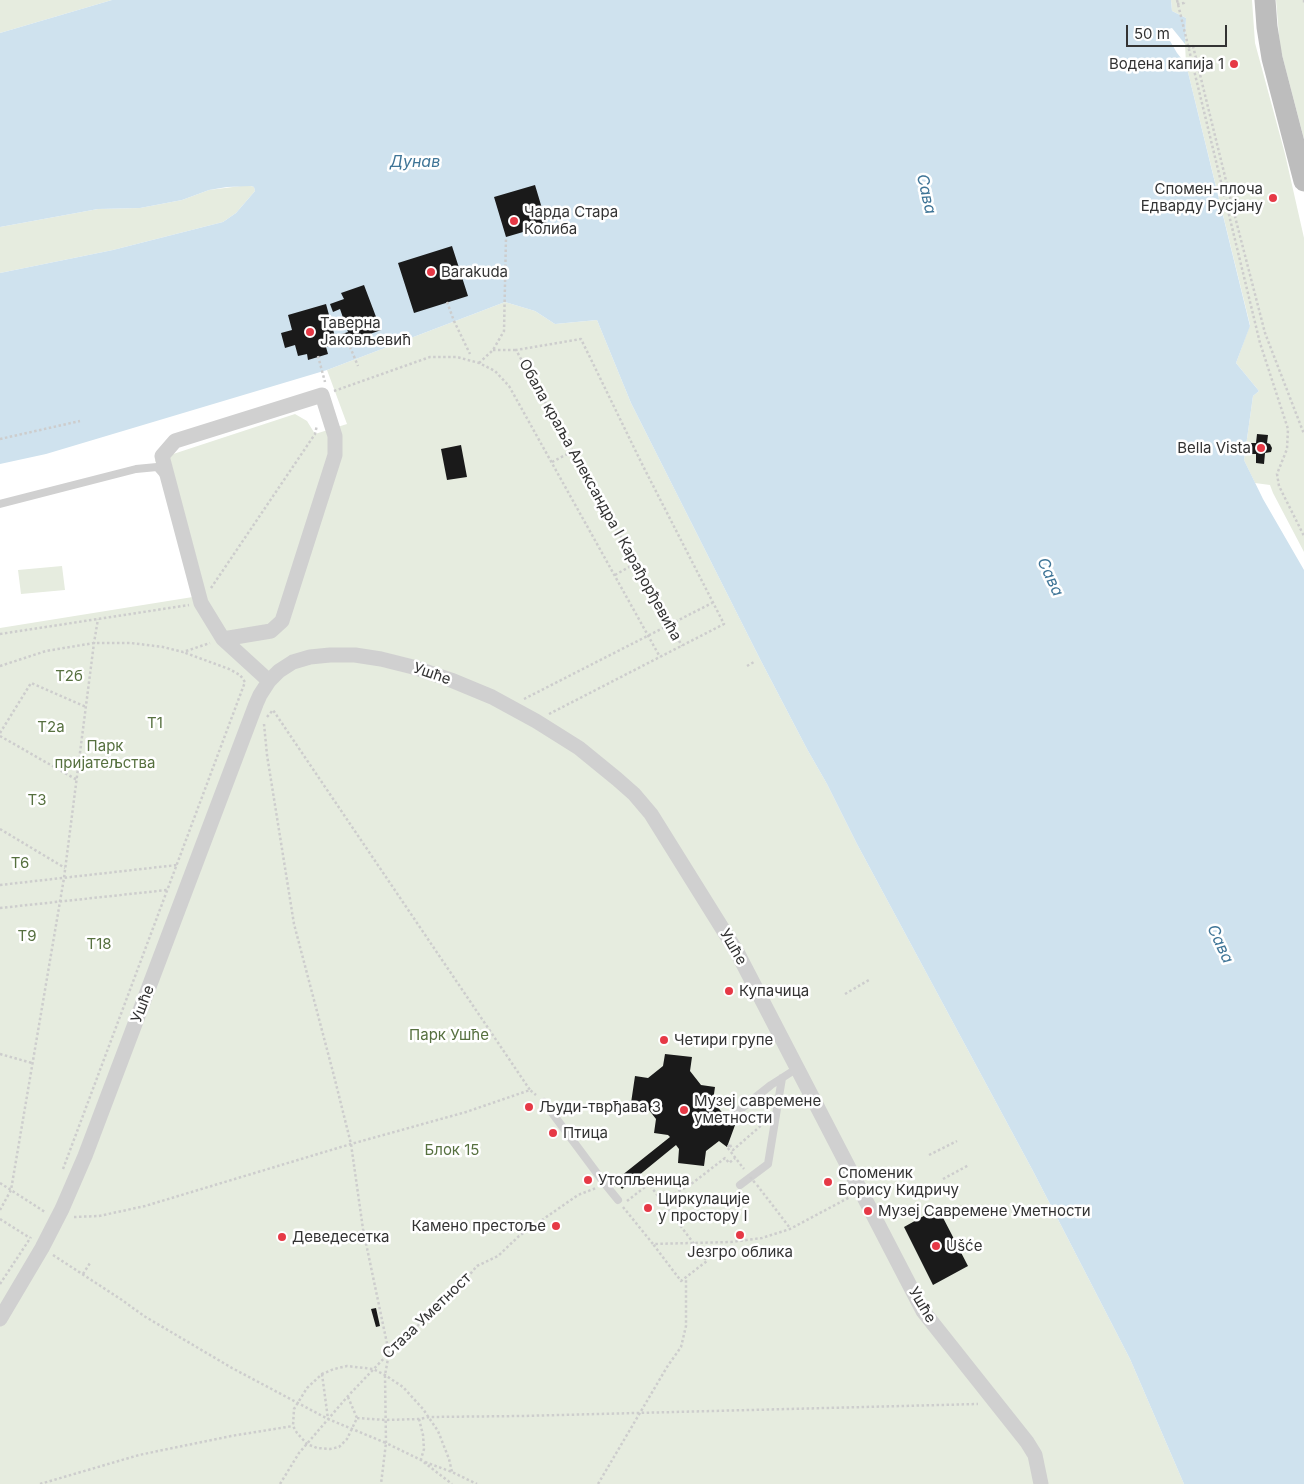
<!DOCTYPE html>
<meta charset="utf-8">
<style>
body{margin:0}
#map{position:relative;width:1304px;height:1484px;overflow:hidden;background:#fff;font-family:Inter,sans-serif}
canvas{display:block}
.scale{position:absolute;left:1126px;top:25px;width:101px;height:22px;box-sizing:border-box;border:2px solid #333;border-top:0;padding-left:6px;font-size:15px;line-height:18px;white-space:nowrap;color:#333;-webkit-text-stroke:4px #fff;paint-order:stroke}
</style>
<div id="map">
<canvas width="1304" height="1484"></canvas>
<div class="scale">50 m</div>
</div>
<script>
const context = document.querySelector('canvas').getContext('2d');
context.lineJoin = 'round';
function fill(path, color) {
  context.fillStyle = color;
  context.fill(path, 'evenodd');
}
function poly(rows) {
  const path = new Path2D();
  for (const r of rows) {
    path.moveTo(r[0], r[1]);
    for (let i = 2; i < r.length; i += 2) path.lineTo(r[i], r[i + 1]);
  }
  return path;
}
function trace(path, color, width, dash) {
  context.strokeStyle = color;
  context.lineWidth = width;
  context.lineCap = dash ? 'butt' : 'round';
  context.setLineDash(dash || []);
  context.stroke(path);
}
function drawText(font, color, halo, rows, align = 'center') {
  context.font = font + ' Inter,sans-serif';
  context.lineWidth = 5;
  context.setLineDash([]);
  context.textBaseline = 'middle';
  context.strokeStyle = halo;
  context.fillStyle = color;
  for (const [text, x, y, turn = 0] of rows) {
    context.save();
    context.translate(x, y);
    context.rotate((+turn || 0) * Math.PI / 180);
    context.textAlign = isNaN(turn) ? turn : align;
    if (halo) context.strokeText(text, 0, 0);
    context.fillText(text, 0, 0);
    context.restore();
  }
}
fill(poly([
 [0,0,112,0,0,33],
 [1171,0,1252,0,1255,43,1285,154,1304,238,1304,552,1273,493,1270,485,1255,483,1244,460,1253,396,1259,391,1236,363,1250,325,1186,64,1185,44,1186,18,1172,11],
 [1276,0,1304,0,1304,139,1280,47],
 [241,186,251,186,254,187,255,191,236,213,223,222,113,250,0,273,0,227,98,209,140,208,182,200,209,190],
 [505,302,535,311,555,324,597,320,631,403,760,659,807,749,827,784,857,844,1033,1171,1130,1359,1184,1484,0,1484,0,628,199,596,155,460,295,414,307,421,315,434,347,424,327,370],
 [62,566,65,590,21,594,18,570]
]), '#e6ecdf');
fill(poly([
 [112,0,1171,0,1172,11,1186,18,1185,44,1172,28,1168,29,1166,34,1177,53,1186,64,1250,326,1236,363,1259,391,1253,396,1244,460,1263,499,1304,570,1304,1484,1184,1484,1130,1359,1033,1171,857,844,827,784,807,749,760,659,631,403,597,320,555,324,535,311,505,302,327,370,46,454,0,464,0,273,113,250,223,222,236,213,255,191,254,187,251,186,227,187,209,190,182,200,140,208,98,209,0,227,0,33]
]), '#cfe2ee');
fill(poly([
 [535,185,547,225,506,237,494,197],
 [452,246,468,296,414,313,398,263],
 [364,285,381,330,345,343,342,334,348,332,340,309,333,312,330,304,344,299,341,293],
 [326,304,337,344,326,347,328,354,308,360,307,354,298,356,295,345,285,348,281,333,292,330,288,315],
 [1257,434,1268,435,1267,443,1270,444,1272,448,1271,452,1265,453,1264,464,1256,463,1256,454,1250,454,1251,443,1256,443],
 [461,445,467,477,447,480,441,449],
 [665,1054,692,1057,690,1071,701,1085,715,1087,713,1101,724,1115,738,1117,727,1147,719,1141,706,1151,704,1166,678,1163,679,1149,676,1145,622,1189,616,1180,670,1137,668,1135,654,1133,656,1119,645,1105,631,1103,635,1076,648,1078,663,1066],
 [938,1208,968,1266,933,1285,904,1227],
 [376,1308,380,1326,376,1327,371,1309]
]), '#1a1a1a');
trace(poly([
 [1177,0,1260,343,1288,429,1287,449,1277,474,1279,486,1304,536],
 [1304,0,1304,3],
 [1177,4,1184,3,1184,0],
 [1188,47,1193,46,1232,205,1265,333,1304,434],
 [447,302,454,321,470,354],
 [348,342,358,366],
 [493,350,516,350],
 [318,356,325,382],
 [479,363,493,350,504,331,506,237],
 [334,391,430,357,457,357,479,363,495,371,509,386,660,657],
 [0,439,80,421],
 [552,462,573,451],
 [615,575,636,563],
 [211,588,315,434,317,425],
 [0,634,189,605],
 [0,666,46,651,94,643,131,643,163,647,183,652,210,643],
 [747,666,754,662],
 [524,699,712,603],
 [549,714,724,624,643,466,581,339,516,350,682,646],
 [267,717,273,710,530,1090],
 [264,724,267,755,294,924,334,1076,351,1144,363,1229,389,1353,385,1375,386,1443,421,1460,452,1484],
 [0,733,31,683,86,707],
 [0,736,77,780],
 [0,829,65,868],
 [0,885,177,865],
 [0,908,167,890],
 [845,994,869,980],
 [0,1054,32,1063],
 [788,1104,797,1096],
 [730,1145,733,1150,764,1123],
 [730,1145,727,1147,744,1169],
 [929,1155,957,1141],
 [63,1169,245,682,240,675,229,669,183,652],
 [943,1179,969,1165],
 [0,1183,45,1212],
 [757,1185,790,1228],
 [627,1201,649,1184,707,1261,681,1281,653,1244],
 [661,1201,690,1185,725,1158,729,1163,735,1158],
 [623,1207,653,1244,731,1242,762,1238,790,1229,850,1197],
 [0,1210,11,1190,64,878,94,643,98,619],
 [74,1217,99,1216,145,1206,351,1144,466,1112,530,1090,536,1095],
 [0,1219,30,1238],
 [53,1255,122,1300,144,1316,232,1368,328,1419,386,1443,381,1484],
 [83,1274,90,1263],
 [0,1284,31,1237],
 [322,1374,328,1419],
 [348,1397,357,1418,347,1439,339,1447,330,1449,317,1448,307,1444,297,1433,293,1426,294,1409,307,1388,322,1374,334,1369,347,1366,373,1369,385,1375,403,1387,423,1409,438,1431,449,1459,452,1472],
 [357,1418,385,1420,419,1419,429,1417,522,1416,978,1404],
 [419,1419,423,1435,424,1449,421,1459],
 [425,1462,452,1472,477,1484],
 [40,1484,139,1455,231,1436,293,1426],
 [280,1484,299,1453,348,1396,389,1353,428,1316,446,1302,477,1266,498,1256,519,1236,578,1195,596,1188],
 [598,1484,667,1367,681,1347,686,1326,686,1277]
]), '#cdcdcd', 2.5, [2.5, 2.5]);
trace(poly([
 [0,504,136,469,157,467,164,475],
 [544,1102,605,1184,618,1200],
 [732,1116,771,1085,796,1069],
 [740,1185,768,1164,782,1078]
]), '#d0d0d0', 8);
trace(poly([
 [223,639,271,631,282,621,335,455,335,436,322,395,175,441,162,456,201,603,223,639,269,681],
 [0,1319,42,1248,62,1209,85,1156,256,704,260,695,269,681,279,671,293,662,310,657,330,655,355,655,381,659,413,667,451,680,492,697,536,721,579,748,617,779,634,794,651,814,737,952,923,1311,1027,1442,1035,1455,1041,1484]
]), '#d0d0d0', 15);
trace(poly([
 [1265,0,1267,27,1272,58,1304,181]
]), '#bdbdbd', 21);
trace(poly([
 [750,1177,756,1184]
]), '#cdcdcd', 2.5, [2.5, 2.5]);
for (const [x, y, r, color] of [
 [1234,64,5,"#e63946"],
 [1273,198,5,"#e63946"],
 [514,221,5,"#e63946"],
 [431,272,5,"#e63946"],
 [310,332,5,"#e63946"],
 [1261,448,5,"#e63946"],
 [729,991,5,"#e63946"],
 [664,1040,5,"#e63946"],
 [529,1107,5,"#e63946"],
 [684,1110,5,"#e63946"],
 [553,1133,5,"#e63946"],
 [588,1180,5,"#e63946"],
 [828,1182,5,"#e63946"],
 [648,1208,5,"#e63946"],
 [868,1211,5,"#e63946"],
 [556,1226,5,"#e63946"],
 [740,1235,5,"#e63946"],
 [282,1237,5,"#e63946"],
 [936,1246,5,"#e63946"]
]) {
  const dot = new Path2D();
  dot.arc(x, y, r, 0, 2 * Math.PI);
  context.fillStyle = color;
  context.fill(dot);
  trace(dot, '#fff', 2);
}
drawText('15px', '#333', '#fff', [
 ["Водена капија 1",1224,64,"right"],
 ["Спомен-плоча",1263,189,"right"],
 ["Едварду Русјану",1263,206,"right"],
 ["Чарда Стара",524,212],
 ["Колиба",524,229],
 ["Barakuda",441,272],
 ["Таверна",320,323],
 ["Јаковљевић",320,340],
 ["Bella Vista",1251,448,"right"],
 ["Купачица",739,991],
 ["Четири групе",674,1040],
 ["Музеј савремене",694,1101],
 ["уметности",694,1118],
 ["Људи-тврђава 3",539,1107],
 ["Птица",563,1133],
 ["Споменик",838,1173],
 ["Борису Кидричу",838,1190],
 ["Утопљеница",598,1180],
 ["Циркулације",658,1199],
 ["у простору I",658,1216],
 ["Музеј Савремене Уметности",878,1211],
 ["Камено престоље",546,1226,"right"],
 ["Деведесетка",292,1237],
 ["Ušće",946,1246],
 ["Језгро облика",740,1252,"center"]
], 'left');
drawText('15px', '#333', '#fff', [
 ["Обала краља Александра I Карађорђевића",600,500,61],
 ["Ушће",432,674,19],
 ["Ушће",733,947,60],
 ["Ушће",143,1004,-69],
 ["Ушће",922,1305,59],
 ["Стаза Уметност",427,1316,-44]
]);
drawText('15px', '#56703f', '#fff', [
 ["Т2б",69,676],
 ["Т1",155,723],
 ["Т2а",51,727],
 ["Парк",105,746],
 ["пријатељства",105,763],
 ["Т3",37,800],
 ["Т6",20,863],
 ["Т9",27,936],
 ["Т18",99,944],
 ["Парк Ушће",449,1035],
 ["Блок 15",452,1150]
]);
drawText('italic 16px', '#3f7597', '#fff', [
 ["Дунав",415,162],
 ["Сава",926,194,77],
 ["Сава",1050,577,65],
 ["Сава",1220,944,65]
]);
</script>
